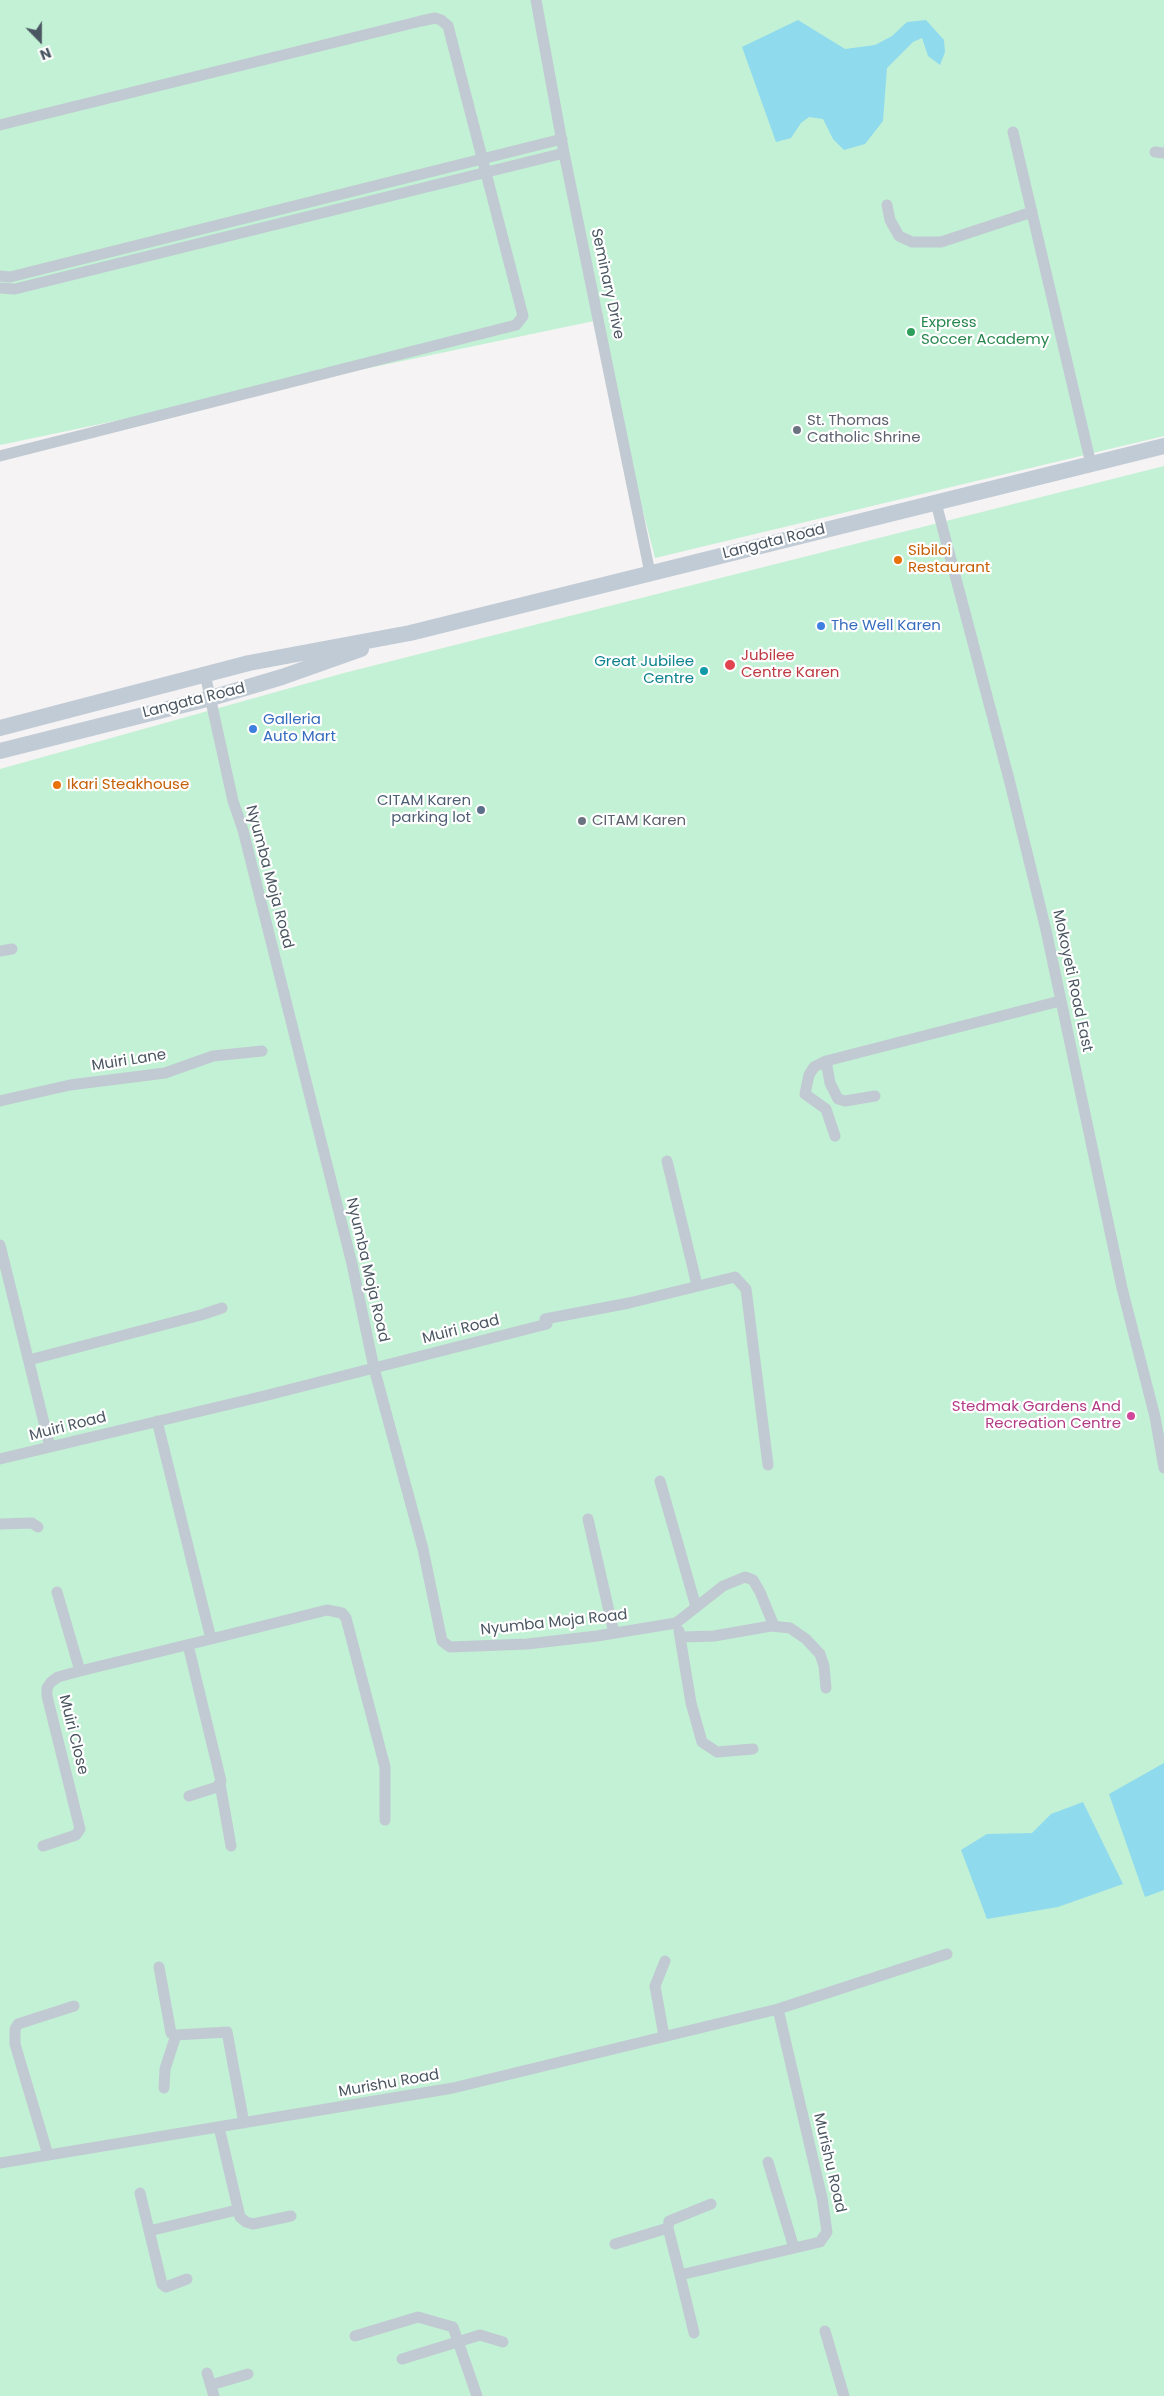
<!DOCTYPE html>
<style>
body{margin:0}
#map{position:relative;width:1164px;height:2396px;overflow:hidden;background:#f5f3f3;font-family:Poppins,sans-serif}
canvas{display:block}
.north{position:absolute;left:15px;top:15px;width:50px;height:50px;-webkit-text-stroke:4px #fff;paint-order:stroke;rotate:158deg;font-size:14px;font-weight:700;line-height:20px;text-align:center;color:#4a5661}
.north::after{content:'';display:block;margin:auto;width:18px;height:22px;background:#4a5661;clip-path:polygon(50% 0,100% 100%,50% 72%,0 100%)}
</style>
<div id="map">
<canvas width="1164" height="2396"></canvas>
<div class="north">N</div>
</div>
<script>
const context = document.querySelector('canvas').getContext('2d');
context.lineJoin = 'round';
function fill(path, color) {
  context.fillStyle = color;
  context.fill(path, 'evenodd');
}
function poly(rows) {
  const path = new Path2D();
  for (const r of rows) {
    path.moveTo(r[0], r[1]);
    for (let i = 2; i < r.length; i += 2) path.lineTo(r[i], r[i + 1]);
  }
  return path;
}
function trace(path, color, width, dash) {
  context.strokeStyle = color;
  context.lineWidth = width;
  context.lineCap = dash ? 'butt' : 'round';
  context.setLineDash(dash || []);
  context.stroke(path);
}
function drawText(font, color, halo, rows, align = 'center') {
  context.font = font + ' Poppins,sans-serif';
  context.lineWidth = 4.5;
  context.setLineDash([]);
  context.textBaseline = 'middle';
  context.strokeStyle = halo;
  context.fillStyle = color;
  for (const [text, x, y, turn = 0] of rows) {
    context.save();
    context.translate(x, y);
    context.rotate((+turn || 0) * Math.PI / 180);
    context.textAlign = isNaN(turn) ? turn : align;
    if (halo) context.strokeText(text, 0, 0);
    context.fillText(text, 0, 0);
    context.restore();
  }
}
fill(poly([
 [0,0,1164,0,1164,436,655,558,594,321,0,445],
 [1164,466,1164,2396,0,2396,0,769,344,673]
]), '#c3f1d5');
fill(poly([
 [798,20,845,49,875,45,892,36,907,22,926,20,944,40,945,52,940,65,928,56,922,38,913,42,887,68,883,121,865,144,844,150,833,139,823,119,809,117,801,123,791,138,776,142,742,47],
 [1164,1763,1164,1890,1145,1897,1109,1794],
 [1083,1802,1123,1884,1058,1907,987,1919,961,1850,987,1834,1032,1833,1051,1814]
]), '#90daee');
trace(poly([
 [536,0,564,153,650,573],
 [0,125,421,21,435,18,441,20,448,26,523,316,516,325,0,456],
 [1013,132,1091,464],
 [1155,152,1164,153],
 [887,205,890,220,899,236,912,242,941,242,1032,212],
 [0,276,10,277,562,139],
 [0,288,15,289,564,153],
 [936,503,1010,783,1046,930,1122,1288,1155,1417,1164,1468],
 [205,674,233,801,243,830,352,1264,374,1368,423,1549,442,1641,450,1647,527,1644,597,1636,676,1623,723,1586,745,1577,753,1580,760,1592,774,1626],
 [0,951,12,949],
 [826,1061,830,1083,838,1099,845,1101,875,1096],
 [0,1101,70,1085,165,1073,213,1056,262,1051],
 [835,1136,826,1109,805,1094,809,1075,814,1067,826,1061,1060,1001],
 [667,1161,697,1285],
 [0,1245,50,1447],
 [29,1360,201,1315,222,1308],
 [157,1421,211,1639,327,1610,342,1613,346,1618,385,1767,385,1820],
 [0,1459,264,1396,547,1324,545,1319,629,1303,735,1277,746,1289,768,1465],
 [660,1481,696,1607],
 [588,1519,614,1633],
 [0,1524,32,1523,38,1527],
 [57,1592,80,1671],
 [679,1631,691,1703,702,1742,717,1752,753,1749],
 [681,1637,714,1636,771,1626,790,1628,806,1639,820,1654,824,1666,826,1688],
 [188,1645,221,1781,217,1787,189,1796],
 [220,1784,231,1846],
 [43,1846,76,1835,80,1829,47,1696,47,1688,51,1682,58,1677,80,1671,211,1639],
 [159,1967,171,2033,176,2035,227,2032,244,2123],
 [664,2036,655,1986,665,1961],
 [164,2088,165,2069,176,2035],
 [219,2127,240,2217,246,2222,253,2224,291,2216],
 [48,2155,15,2044,15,2029,18,2024,74,2006],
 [768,2162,794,2248],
 [0,2163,453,2088,778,2009,947,1954],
 [140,2193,162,2284,166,2287,187,2279],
 [149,2231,237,2210],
 [615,2244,668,2228],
 [680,2275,668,2228,669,2221,711,2204],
 [825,2331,844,2396],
 [694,2333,680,2275,820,2242,827,2232,822,2198,778,2009],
 [355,2336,418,2317,453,2327,477,2396],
 [402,2359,480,2335,503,2342],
 [207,2373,214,2396],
 [211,2385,248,2374]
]), '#c1cad2', 11);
trace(poly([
 [0,728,249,663,410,633,1164,446],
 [0,751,211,698,282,677,361,649]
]), '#c1cbd6', 16);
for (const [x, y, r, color] of [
 [911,332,5,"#2e9e5b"],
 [797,430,5,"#6b7280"],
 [898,560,5,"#e8710a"],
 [821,626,5,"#3f7fe0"],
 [730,665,6,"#e0444e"],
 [704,671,5,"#0f9aa8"],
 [253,729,5,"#3f7fe0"],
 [57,785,5,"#e8710a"],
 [481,810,5,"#5c6f8a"],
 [582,821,5,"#6b7280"],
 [1131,1416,5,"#d1479c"]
]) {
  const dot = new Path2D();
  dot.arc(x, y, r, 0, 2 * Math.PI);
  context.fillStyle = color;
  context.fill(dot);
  trace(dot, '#fff', 2);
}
drawText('15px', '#4a5661', '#fff', [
 ["Seminary Drive",607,284,78],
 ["Langata Road",774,542,-14],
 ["Langata Road",194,701,-14],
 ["Nyumba Moja Road",269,877,75],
 ["Mokoyeti Road East",1072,981,78],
 ["Muiri Lane",129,1061,-9],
 ["Nyumba Moja Road",367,1270,77],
 ["Muiri Road",461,1330,-14],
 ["Muiri Road",68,1427,-14],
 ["Nyumba Moja Road",554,1623,-6],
 ["Muiri Close",73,1735,76],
 ["Murishu Road",389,2084,-10],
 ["Murishu Road",829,2163,77]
]);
drawText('15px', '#27864d', '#fff', [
 ["Express",921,323],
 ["Soccer Academy",921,340]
], 'left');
drawText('15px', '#5b616d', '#fff', [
 ["St. Thomas",807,421],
 ["Catholic Shrine",807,438],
 ["CITAM Karen",592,821]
], 'left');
drawText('15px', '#c56008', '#fff', [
 ["Sibiloi",908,551],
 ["Restaurant",908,568],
 ["Ikari Steakhouse",67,785]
], 'left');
drawText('15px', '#366cbe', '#fff', [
 ["The Well Karen",831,626],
 ["Galleria",263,720],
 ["Auto Mart",263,737]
], 'left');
drawText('15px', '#be3a42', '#fff', [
 ["Jubilee",741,656],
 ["Centre Karen",741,673]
], 'left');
drawText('15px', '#0d838f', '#fff', [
 ["Great Jubilee",694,662],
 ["Centre",694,679]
], 'right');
drawText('15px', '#4e5e75', '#fff', [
 ["CITAM Karen",471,801],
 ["parking lot",471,818]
], 'right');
drawText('15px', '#b23c85', '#fff', [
 ["Stedmak Gardens And",1121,1407],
 ["Recreation Centre",1121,1424]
], 'right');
</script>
